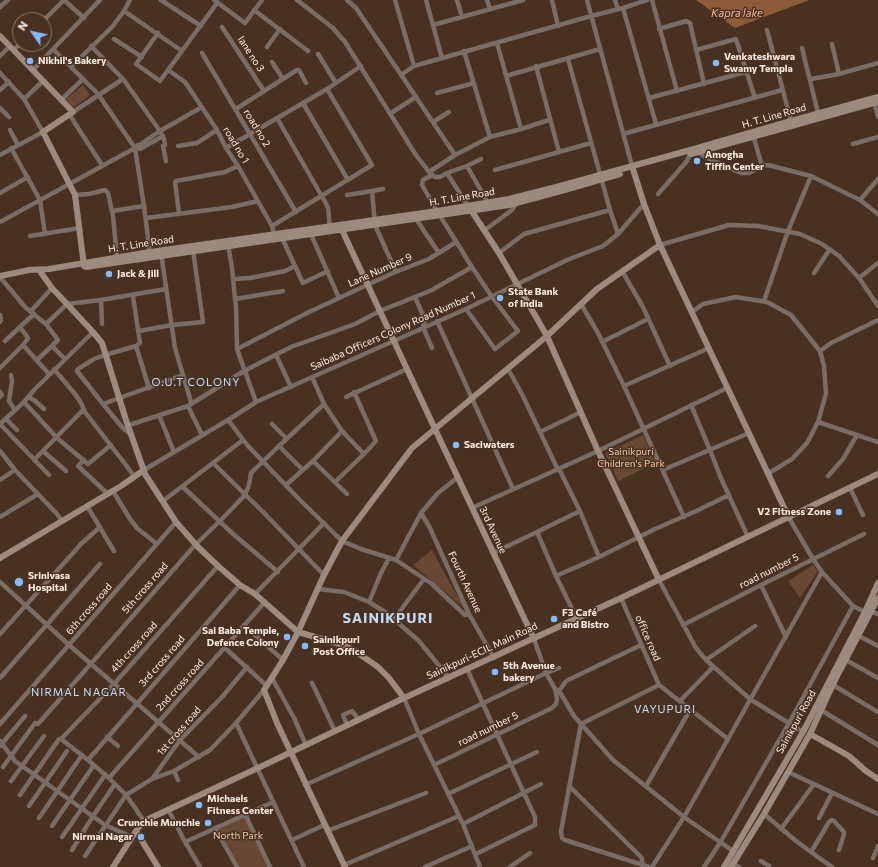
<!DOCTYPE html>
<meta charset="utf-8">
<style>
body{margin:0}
#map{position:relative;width:878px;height:867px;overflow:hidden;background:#493122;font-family:Commissioner,sans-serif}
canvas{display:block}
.north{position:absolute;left:12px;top:12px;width:40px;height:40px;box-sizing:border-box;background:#493122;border:1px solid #917d70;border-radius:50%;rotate:304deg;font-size:11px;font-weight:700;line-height:16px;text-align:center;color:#feefe5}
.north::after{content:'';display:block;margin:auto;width:14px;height:18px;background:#85bbfb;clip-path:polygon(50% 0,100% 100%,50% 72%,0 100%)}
</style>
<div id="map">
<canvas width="878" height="867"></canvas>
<div class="north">N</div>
</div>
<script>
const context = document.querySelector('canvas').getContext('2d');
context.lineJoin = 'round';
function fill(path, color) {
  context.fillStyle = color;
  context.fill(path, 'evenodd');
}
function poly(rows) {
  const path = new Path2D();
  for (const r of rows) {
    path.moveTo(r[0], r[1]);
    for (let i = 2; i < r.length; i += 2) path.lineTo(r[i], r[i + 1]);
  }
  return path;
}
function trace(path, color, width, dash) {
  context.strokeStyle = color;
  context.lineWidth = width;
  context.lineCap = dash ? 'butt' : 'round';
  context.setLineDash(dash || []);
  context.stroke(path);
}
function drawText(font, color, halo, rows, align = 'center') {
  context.font = font + ' Commissioner,sans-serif';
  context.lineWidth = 3;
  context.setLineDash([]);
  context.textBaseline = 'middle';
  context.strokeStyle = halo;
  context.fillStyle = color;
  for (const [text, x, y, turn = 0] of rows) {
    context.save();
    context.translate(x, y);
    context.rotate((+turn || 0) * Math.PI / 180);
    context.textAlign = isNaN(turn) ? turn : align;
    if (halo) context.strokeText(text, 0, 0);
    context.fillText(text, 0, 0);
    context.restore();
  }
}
fill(poly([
 [83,85,90,95,73,108,66,99],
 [643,435,656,463,618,481,605,453],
 [432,550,464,608,413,565],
 [813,565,818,571,800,598,788,581],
 [245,814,269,867,237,867,215,828]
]), '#684733');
fill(poly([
 [696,0,809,0,735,28]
]), '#8d5b3a');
trace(poly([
 [64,0,84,18],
 [161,0,201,26],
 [214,0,245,23,262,0],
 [297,0,333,28,345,42,416,155,429,172,435,177,440,177,447,173,467,166,481,159],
 [347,0,356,8,455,155],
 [395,0,414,66],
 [426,0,442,58],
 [457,0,462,17],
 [487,0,490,9],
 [552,0,558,26],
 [587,0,632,166],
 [615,0,618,9],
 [652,0,677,91],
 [0,7,8,0],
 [623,8,656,124],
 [254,10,308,51],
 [124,11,182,51],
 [44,20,64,0],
 [433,25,523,0],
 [222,27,264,91],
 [659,29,686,21,690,23,704,84],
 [767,30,791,121],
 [158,33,136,64,160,81,217,3],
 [114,39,142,57],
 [497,43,521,129],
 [832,44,839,74],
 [91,46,123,79,160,131,164,139,165,145,163,146,166,161],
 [267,47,280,29],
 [802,48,818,113],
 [53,49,98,94,135,148,144,206,150,254],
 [14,50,20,44],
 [696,50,736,39,755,98],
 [464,51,490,137],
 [202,53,296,212],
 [318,54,336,83],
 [0,56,10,46],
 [272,62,283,79],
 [536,66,559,152],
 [71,67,113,26,124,11,130,0],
 [33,70,100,0],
 [168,70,185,82,217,130,226,148,238,166,272,226,275,237],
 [0,73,24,99,43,132,0,155],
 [401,75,414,66,591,16,623,8,647,0],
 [506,76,600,49],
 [811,79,839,74,878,63],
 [0,90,9,82],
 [437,93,474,83],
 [649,98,746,72],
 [24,99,43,81],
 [61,100,83,79],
 [874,102,878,117],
 [303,103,348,180],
 [0,108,9,117],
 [236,109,297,70,299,70,306,83],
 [73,112,123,79],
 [391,113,416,97],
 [69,114,102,165],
 [277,118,328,207,330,229],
 [433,122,449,112],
 [10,130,18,145],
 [623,134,782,90],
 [753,135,762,166],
 [853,144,878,137],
 [138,145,140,149,163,136],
 [178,146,197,143,217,130],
 [11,148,40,200,45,234],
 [226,148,327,89,361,66],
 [698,150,702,155,705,157,741,173,749,173,762,166,768,165,811,176,860,200,878,214],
 [467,166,488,203],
 [495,170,591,143],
 [429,172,455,155,490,137,521,129,549,120],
 [447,173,468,206],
 [432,175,423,180,422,185,437,211,472,267,492,297,518,331,495,349,466,309],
 [383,189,372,191,375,225,396,272],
 [0,193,28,177],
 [658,194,687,161,690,154,690,152],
 [75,195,89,194,105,190,108,193,113,216,117,257],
 [347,195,372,191],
 [860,200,878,179],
 [610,210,618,234],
 [112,211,144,206],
 [179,214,175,182,176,181,225,172,238,166],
 [414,216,439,253],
 [146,218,232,207,258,201],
 [0,222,135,148,160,131,202,107],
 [272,226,372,165,327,89],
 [485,230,512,210,517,202],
 [310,232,339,298],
 [30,236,80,228],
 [282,238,295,266],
 [228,244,232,268,235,299,236,306,237,349,256,402],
 [660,245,729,225,758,226,800,234,822,244,839,256,859,278,878,306],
 [161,253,175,348,191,402],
 [499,253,524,234,610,210,568,59],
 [622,271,643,307,670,366],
 [814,273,830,249],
 [0,277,25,307,46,324,58,340,37,360],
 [859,278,878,263],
 [233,279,250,278,285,271,295,266,303,283,328,271],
 [133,296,140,343,136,346,105,355,94,359,78,369,77,371,103,404,183,375],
 [415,297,425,320,423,327,432,348],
 [235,299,283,291],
 [101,300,102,324],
 [764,301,788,231,811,176],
 [581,304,598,333,624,386,684,517],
 [31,311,52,288],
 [692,312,703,304,736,297,767,302,791,315,820,351,824,366,826,394,818,422,807,443,792,459,769,473],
 [0,315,1,320,0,322],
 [437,321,513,489],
 [46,324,67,304,101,300,166,289],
 [139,331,172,325,203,322,193,250],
 [5,341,34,314],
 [602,342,648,319],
 [23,345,49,374],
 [52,346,65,359],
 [136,346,149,388],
 [237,349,309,312,393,273,429,259,456,242],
 [820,351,831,343,878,320],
 [276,355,291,387],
 [0,368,23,345,28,338,20,327],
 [54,369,75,394,81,403,85,412,135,477],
 [508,369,522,394,558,470],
 [11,375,12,381,9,401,15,410],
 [312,377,324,404,342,431],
 [624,386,709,348],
 [0,392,2,395,0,397],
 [354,392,376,441,364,454],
 [28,397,34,400,44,409],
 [346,397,407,369],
 [24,402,57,438,88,464,111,445],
 [103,404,122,427,130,434],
 [691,405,710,450,720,476,748,537],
 [188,406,202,435],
 [159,415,174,452],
 [6,419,17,430],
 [228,420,248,446,301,501,342,541,361,549,396,560,432,584,465,615,469,614],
 [818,422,878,442],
 [0,424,24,402,35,389,93,332],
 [0,424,49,475],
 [272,424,287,439],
 [129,425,188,406,244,371,291,347,355,324,380,311,432,290,472,267],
 [540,432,581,412],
 [279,446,324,404],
 [0,451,15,470,57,514,62,521],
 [43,451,66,471],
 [34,460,84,409],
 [84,460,78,466,108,494],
 [313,461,347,494],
 [213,463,263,512,324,575],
 [559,469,580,511],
 [144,470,228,420,256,402,466,309,567,260,603,246,618,234,644,204],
 [663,470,749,433],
 [828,476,843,459,857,435],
 [0,480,15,470],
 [286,485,313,461,342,431,364,454,335,482],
 [183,487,232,533,278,572],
 [850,488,863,515],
 [113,491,130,519,138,529,157,544],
 [163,501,243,440],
 [87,506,114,551],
 [472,508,598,451,727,388],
 [421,513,429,526,469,614,494,658],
 [0,517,38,494],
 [789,518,813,559,822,572,853,606,865,612],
 [537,532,580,511,599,557],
 [493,553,537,532,556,576,599,557,655,529,694,512,729,495],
 [396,560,421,513,438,493,458,477],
 [556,576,577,619],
 [659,580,696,648,706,660,750,699,803,732],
 [0,582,69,645,199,757],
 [761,585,786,637],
 [318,589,344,592,369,602,388,614,419,641,449,678],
 [255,594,324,523],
 [621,598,659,685],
 [369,602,381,573,389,558],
 [872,612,878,614],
 [394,619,424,579],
 [244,625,283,660],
 [683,625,761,585,864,534],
 [0,634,82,543,100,527],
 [859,636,878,646],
 [534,639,546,673,555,689,559,691,574,716,613,760,684,817,733,851],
 [225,648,267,686],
 [706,660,755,626],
 [846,660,878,678],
 [467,669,535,817,535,825,476,854],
 [0,678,100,564],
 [272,678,294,718,306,745],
 [312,683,335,731],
 [833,685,878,712],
 [559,691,566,681,641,645],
 [404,698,419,734,463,824,480,867],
 [680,701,713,667],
 [821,710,878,745],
 [236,723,304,867],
 [0,724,176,522],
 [347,725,343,715,352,711,359,720],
 [107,737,118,746],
 [61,739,88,760,109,778,126,795,144,821],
 [0,741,15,761,105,825,132,837],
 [0,746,25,716],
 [88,760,240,585],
 [434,765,552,708,556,704,557,699,555,689],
 [3,767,35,723,38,724,196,544,222,519,245,495,249,485,251,473,279,446,303,470],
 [174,771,178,780],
 [788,772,878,814],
 [109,778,264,603],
 [152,779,174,771,210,750,236,723,264,690],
 [11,781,44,736],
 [305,785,419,734,546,673,559,668],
 [569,786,642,858,642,864],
 [646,786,690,710],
 [448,794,537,752],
 [20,795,59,739,61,739,114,684,218,566],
 [29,806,67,751],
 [168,809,185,842,273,802],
 [245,814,270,867],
 [764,814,796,841,811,852,829,822,832,820,834,821,844,832,844,834,839,850],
 [39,818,82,755],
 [819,818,832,793],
 [463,824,541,784],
 [52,826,94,765],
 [215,828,237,867],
 [781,829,814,784],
 [327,831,426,793],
 [62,837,105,775],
 [292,840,324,825],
 [185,842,200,867],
 [72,850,93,816,115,784],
 [811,852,832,867],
 [85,856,126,795,152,779,180,740,222,697,247,667],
 [873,858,878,846],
 [761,861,769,866,768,867],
 [733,864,739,867],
 [344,865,459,816],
 [425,867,472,846],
 [510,867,530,853],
 [649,867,565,840,562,838,561,831,581,724,659,685,728,739],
 [652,867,684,817,728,739,822,572],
 [704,867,720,843,789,723,853,606]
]), '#796d65', 4.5);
trace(poly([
 [0,36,73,112,43,132,75,195,84,266],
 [691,154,878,102],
 [632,166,644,204,660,245,789,518],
 [469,207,499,253,547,336,598,451,659,580],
 [342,227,342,230,435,429,534,639],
 [86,267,509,205,561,191,620,174],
 [39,270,52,288,93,332,102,343,126,420,145,474,176,522,198,547,218,566,240,585,255,594,298,632,343,645,355,651,378,667,389,678,404,698],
 [0,276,29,270,49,269,150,252,437,211,509,199,560,186,694,149,791,121,878,97],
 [0,558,121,486,144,470],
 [810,734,819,739,849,756,866,771,878,779],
 [136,831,158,867],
 [113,867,136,831,144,821,258,768,404,698,621,598,878,474],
 [345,867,277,723,264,690,283,660,298,632,324,575,342,541,412,448,547,336,597,289,660,245],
 [724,867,803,732,865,612,878,583],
 [731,867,764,814,810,734,836,678,878,598]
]), '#9d8a7e', 6);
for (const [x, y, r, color] of [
 [30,61,4,"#85bbfb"],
 [716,63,4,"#85bbfb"],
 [697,161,4,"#85bbfb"],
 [109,274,4,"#85bbfb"],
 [500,298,4,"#85bbfb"],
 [456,445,4,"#85bbfb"],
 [839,512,4,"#85bbfb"],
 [19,582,5,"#85bbfb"],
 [554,619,4,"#85bbfb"],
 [287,637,4,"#85bbfb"],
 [305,646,4,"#85bbfb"],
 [495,672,4,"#85bbfb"],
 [199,805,4,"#85bbfb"],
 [208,823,4,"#85bbfb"],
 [141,837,4,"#85bbfb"]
]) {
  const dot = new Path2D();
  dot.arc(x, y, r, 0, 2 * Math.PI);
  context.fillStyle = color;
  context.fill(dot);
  trace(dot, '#493122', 1.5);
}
drawText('10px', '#feefe5', '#493122', [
 ["lane no 3",251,54,57],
 ["H. T. Line Road",774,116,-16],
 ["road no 2",257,128,59],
 ["road no 1",236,145,59],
 ["H. T. Line Road",462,197,-10],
 ["H. T. Line Road",141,244,-9],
 ["Lane Number 9",380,270,-24],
 ["Saibaba Officers Colony Road Number 1",393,331,-24],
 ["3rd Avenue",493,530,65],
 ["road number 5",769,571,-27],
 ["Fourth Avenue",465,582,65],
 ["5th cross road",145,588,-49],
 ["6th cross road",89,609,-49],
 ["office road",648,638,66],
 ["4th cross road",134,647,-48],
 ["Sainikpuri-ECIL Main Road",482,651,-25],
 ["3rd cross road",162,661,-49],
 ["2nd cross road",180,685,-48],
 ["Sainikpuri Road",796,722,-61],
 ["road number 5",488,729,-26],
 ["1st cross road",179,731,-49]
]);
drawText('bold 10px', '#feefe5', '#493122', [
 ["Venkateshwara",724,57],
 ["Swamy Templa",724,69],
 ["Nikhil's Bakery",38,61],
 ["Amogha",705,155],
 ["Tiffin Center",705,167],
 ["Jack & Jill",117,274],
 ["State Bank",508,292],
 ["of India",508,304],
 ["Saciwaters",464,445],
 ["V2 Fitness Zone",831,512,"right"],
 ["Srinivasa",28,576],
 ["Hospital",28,588],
 ["F3 Café",562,613],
 ["and Bistro",562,625],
 ["Sai Baba Temple,",279,631,"right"],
 ["Defence Colony",279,643,"right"],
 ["Sainikpuri",313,640],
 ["Post Office",313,652],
 ["5th Avenue",503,666],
 ["bakery",503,678],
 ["Michaels",207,799],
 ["Fitness Center",207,811],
 ["Crunchie Munchie",200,823,"right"],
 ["Nirmal Nagar",133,837,"right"]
], 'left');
drawText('10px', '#f8c9ab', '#493122', [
 ["Sainikpuri",631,452],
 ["Children's Park",631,464],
 ["North Park",238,836]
]);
drawText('italic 11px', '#f9ba93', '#493122', [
 ["Kapra lake",737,13]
]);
context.letterSpacing = '1px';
drawText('11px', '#c8dcf5', '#493122', [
 ["O.U.T COLONY",196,382],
 ["NIRMAL NAGAR",79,692],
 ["VAYUPURI",665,709]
]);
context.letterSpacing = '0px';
context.letterSpacing = '1px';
drawText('bold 14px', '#c8dcf5', '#493122', [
 ["SAINIKPURI",388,618]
]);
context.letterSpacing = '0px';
</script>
